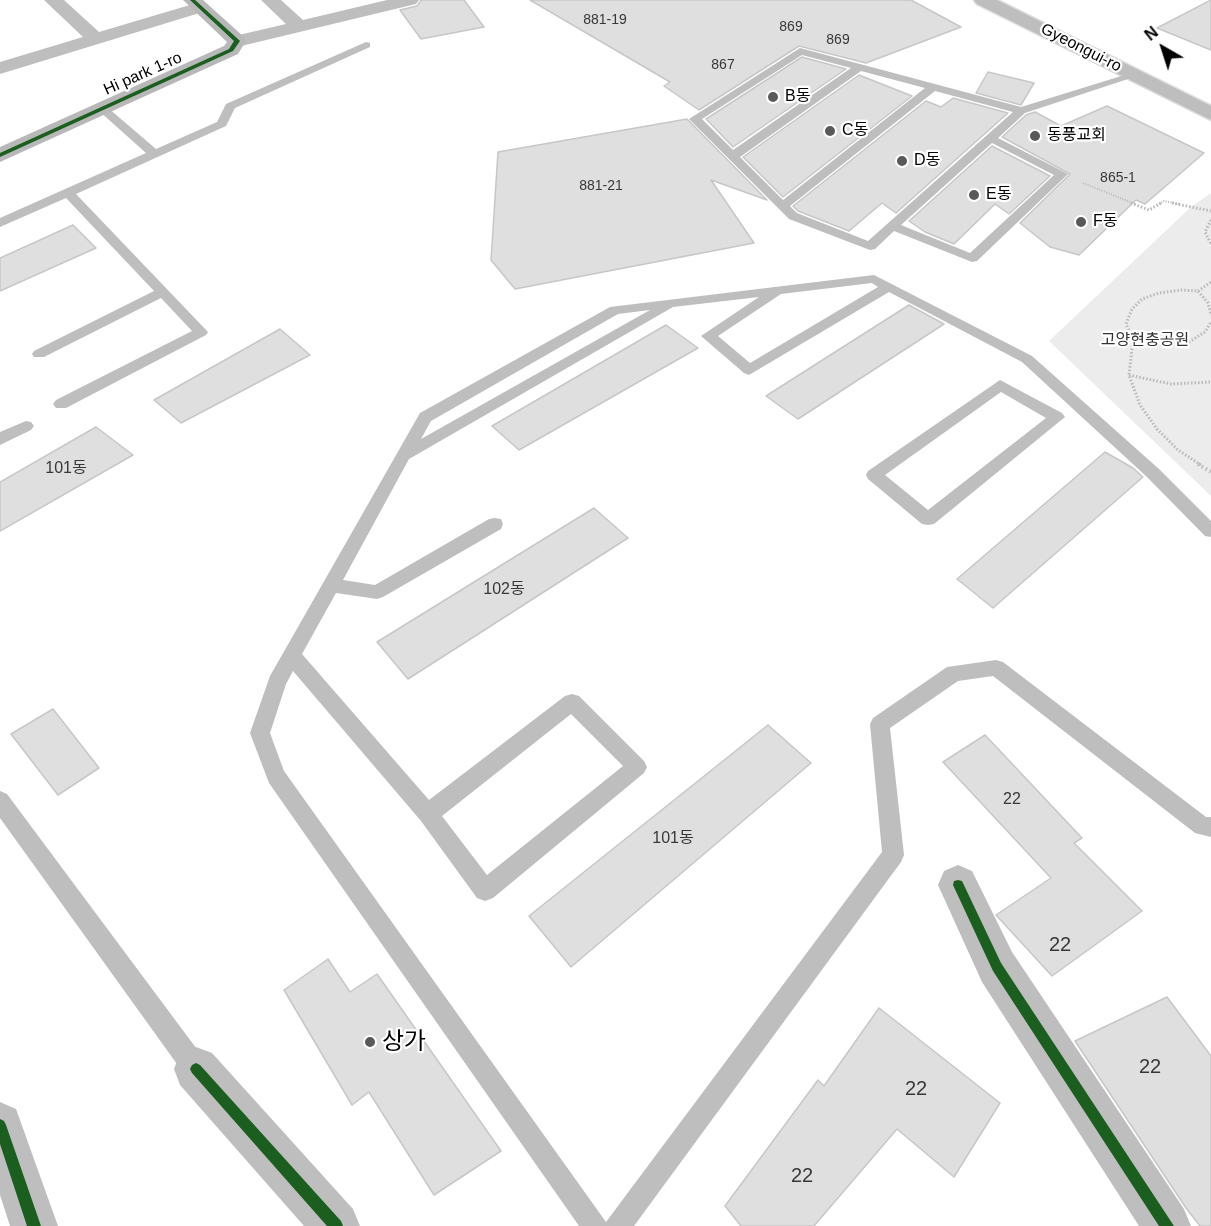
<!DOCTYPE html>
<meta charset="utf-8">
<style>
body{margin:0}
#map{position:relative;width:1211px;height:1226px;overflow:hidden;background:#fff;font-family:Helvetica,sans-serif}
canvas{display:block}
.north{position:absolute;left:1133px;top:18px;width:60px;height:60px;-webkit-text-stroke:4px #fff;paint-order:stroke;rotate:321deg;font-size:16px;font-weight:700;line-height:24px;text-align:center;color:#000}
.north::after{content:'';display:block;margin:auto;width:21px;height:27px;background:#000;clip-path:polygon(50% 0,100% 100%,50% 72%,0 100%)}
</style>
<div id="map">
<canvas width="1211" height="1226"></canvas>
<div class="north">N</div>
</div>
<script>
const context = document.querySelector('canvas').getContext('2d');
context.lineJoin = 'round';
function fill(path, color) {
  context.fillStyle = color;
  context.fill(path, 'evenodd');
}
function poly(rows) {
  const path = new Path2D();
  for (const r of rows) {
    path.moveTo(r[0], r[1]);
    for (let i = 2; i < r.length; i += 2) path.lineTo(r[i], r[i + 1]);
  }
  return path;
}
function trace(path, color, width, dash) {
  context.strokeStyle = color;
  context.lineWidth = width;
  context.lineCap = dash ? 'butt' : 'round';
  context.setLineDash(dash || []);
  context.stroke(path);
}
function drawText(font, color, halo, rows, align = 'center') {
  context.font = font + ' Helvetica,"Noto Sans KR",sans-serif';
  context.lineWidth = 4.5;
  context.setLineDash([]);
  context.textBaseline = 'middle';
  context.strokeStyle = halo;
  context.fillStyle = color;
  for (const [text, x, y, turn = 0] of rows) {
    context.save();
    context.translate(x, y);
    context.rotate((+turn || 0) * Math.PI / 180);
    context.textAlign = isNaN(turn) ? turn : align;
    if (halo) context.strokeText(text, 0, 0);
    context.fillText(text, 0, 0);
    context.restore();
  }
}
fill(poly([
 [1211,193,1211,496,1049,341,1191,207]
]), '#ececec');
const building = poly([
 [421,0,464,0,484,27,421,39,400,10,417,6,421,0],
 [530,0,911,0,961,27,866,63,799,46,699,110,664,86,670,82,530,0],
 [1211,0,1211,50,1157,28,1211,0],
 [802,57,846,69,733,147,706,119,802,57],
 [988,72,1034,83,1021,105,976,93,988,72],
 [859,75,912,96,783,197,743,157,859,75],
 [953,98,1008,113,896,213,882,203,849,231,798,211,793,206,926,101,941,107,953,98],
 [1107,106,1204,153,1145,204,1136,200,1079,255,1050,247,1020,223,1070,174,1002,137,1026,115,1035,112,1061,126,1107,106],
 [687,119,767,200,711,180,754,243,515,289,491,260,498,152,687,119],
 [992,146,1050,176,1009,214,995,204,954,244,925,232,909,221,992,146],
 [73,225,96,248,0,291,0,258,73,225],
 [909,305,944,324,798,419,766,396,909,305],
 [666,325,698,348,519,450,492,426,666,325],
 [280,329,310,355,181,423,154,400,280,329],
 [96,427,133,455,0,531,0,482,96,427],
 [1105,452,1133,468,1143,477,993,608,957,579,1105,452],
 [594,508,628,538,408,679,377,642,594,508],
 [53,709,99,768,58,795,11,734,53,709],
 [768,725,811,763,571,967,529,916,768,725],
 [985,735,1082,838,1074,843,1142,911,1052,976,996,915,1051,878,943,762,985,735],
 [328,959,350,992,377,974,501,1151,434,1195,369,1092,352,1105,284,990,328,959],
 [1167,997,1211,1056,1211,1226,1200,1226,1186,1208,1075,1041,1167,997],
 [879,1008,1000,1103,954,1177,897,1129,814,1226,741,1226,725,1206,818,1080,824,1086,879,1008]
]);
fill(building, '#dfdfdf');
trace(building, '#c7c7c7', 1.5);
const primary = poly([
 [974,0,997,0,1211,106,1211,120,977,4,974,0]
]);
trace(primary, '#dbdbdb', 3);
trace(poly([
 [1083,183,1135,204],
 [1159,204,1164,201,1179,204]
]), '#b9b9b9', 2, [1, 1.5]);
trace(poly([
 [1131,203,1149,210,1161,203],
 [1172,203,1211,211],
 [1211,220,1205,232,1211,244],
 [1198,291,1211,282],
 [1133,340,1161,343,1189,342,1205,332,1211,322],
 [1129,375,1171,384,1211,382],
 [1201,465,1178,450,1157,429,1140,405,1129,375,1133,340,1126,324,1132,309,1142,299,1159,293,1181,290,1198,291,1208,303,1211,314]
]), '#b9b9b9', 3, [1.5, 2]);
trace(poly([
 [1198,464,1211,472]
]), '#b9b9b9', 4, [1.5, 3]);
fill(poly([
 [366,42,370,43,370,47,235,108,226,126,76,194,208,332,206,335,66,408,56,408,53,404,56,400,192,331,161,298,44,357,34,357,32,354,34,351,154,291,66,198,0,227,0,218,146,153,99,111,99,107,107,107,156,149,217,122,226,104,366,42],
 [800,48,1021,107,1131,73,1139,73,1140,75,1025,113,998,138,1068,174,977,261,972,262,894,231,875,249,870,250,789,219,689,119,800,48],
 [802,55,851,68,733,150,702,119,802,55],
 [861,71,925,88,783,200,740,157,861,71],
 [935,91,1013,112,868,241,797,213,790,206,935,91],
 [992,143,1054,175,970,253,901,225,992,143],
 [874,275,1032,356,1159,469,1211,521,1211,537,1205,536,1147,477,1022,362,889,292,749,375,744,373,701,336,759,297,673,307,409,459,343,580,375,585,489,519,495,518,501,519,503,524,501,529,383,597,377,599,336,593,302,654,429,800,565,696,572,694,579,696,644,761,647,767,644,773,493,898,485,901,477,898,421,821,293,671,286,684,270,733,284,771,606,1222,882,852,870,724,873,718,947,667,996,660,1003,662,1206,817,1211,817,1211,837,1195,833,993,676,958,681,890,728,904,855,901,862,634,1226,579,1226,269,783,250,733,270,676,420,413,610,307,874,275],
 [872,283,878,287,750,363,718,336,781,294,872,283],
 [650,310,421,439,431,421,618,314,650,310],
 [571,714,623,766,487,875,442,816,571,714],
 [1000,380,1062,413,1065,417,934,524,928,525,922,524,868,479,866,475,868,471,1000,380],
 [1001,392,1046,418,928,510,885,475,1001,392],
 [26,421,31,422,34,426,31,430,0,445,0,432,26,421],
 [0,791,7,794,205,1060,208,1069,205,1078,196,1081,187,1078,0,818,0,791]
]), '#bebebe');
fill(poly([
 [44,0,64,0,99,32,200,2,206,3,209,7,206,11,0,74,0,62,83,37,44,0],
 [261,0,281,0,303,20,387,0,419,0,416,4,237,47,230,45,228,41,230,37,286,24,261,0],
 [958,865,972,871,1012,952,1184,1209,1191,1226,1139,1226,982,982,938,885,944,871,958,865],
 [196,1047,212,1053,353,1209,360,1226,304,1226,180,1085,174,1069,180,1053,196,1047],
 [0,1102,16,1109,58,1226,10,1226,0,1195,0,1102]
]), '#bebebe');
fill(poly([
 [183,0,203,0,244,37,246,41,238,54,0,162,0,147,224,46,227,42,183,0]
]), '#b8b8b8');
fill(primary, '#bebebe');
fill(poly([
 [190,0,195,0,239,40,240,41,233,51,0,157,0,153,229,49,234,41,190,0],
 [958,880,962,881,1001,963,1174,1226,1159,1226,993,971,953,885,954,881,958,880],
 [196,1063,200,1065,341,1221,343,1226,327,1226,192,1073,190,1069,192,1065,196,1063],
 [0,1119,4,1121,6,1125,41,1226,27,1226,0,1144,0,1119]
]), '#1b5e20');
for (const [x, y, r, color] of [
 [773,97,6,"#595959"],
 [830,131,6,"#595959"],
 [1035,136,6,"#595959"],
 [902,161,6,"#595959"],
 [974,195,6,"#595959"],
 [1081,222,6,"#595959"],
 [370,1042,6,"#595959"]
]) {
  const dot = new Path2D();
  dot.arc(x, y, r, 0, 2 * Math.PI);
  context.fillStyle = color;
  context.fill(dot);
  trace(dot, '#fff', 2);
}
drawText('14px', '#383838', null, [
 ["881-19",605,20],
 ["869",791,27],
 ["869",838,40],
 ["867",723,65],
 ["865-1",1118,178],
 ["881-21",601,186]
]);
drawText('16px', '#000', '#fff', [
 ["Gyeongui-ro",1081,48,27],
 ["Hi park 1-ro",143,74,-24]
]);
drawText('16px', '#000', '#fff', [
 ["B동",785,97],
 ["C동",842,131],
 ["동풍교회",1047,136],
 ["D동",914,161],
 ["E동",986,195],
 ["F동",1093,222]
], 'left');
drawText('16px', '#333', '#fff', [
 ["고양현충공원",1145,341]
]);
drawText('16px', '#383838', null, [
 ["101동",66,469],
 ["102동",504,590],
 ["22",1012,800],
 ["101동",673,839]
]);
drawText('20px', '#383838', null, [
 ["22",1060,945],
 ["22",1150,1067],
 ["22",916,1089],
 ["22",802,1176]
]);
drawText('24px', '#000', '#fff', [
 ["상가",382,1042]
], 'left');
</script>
